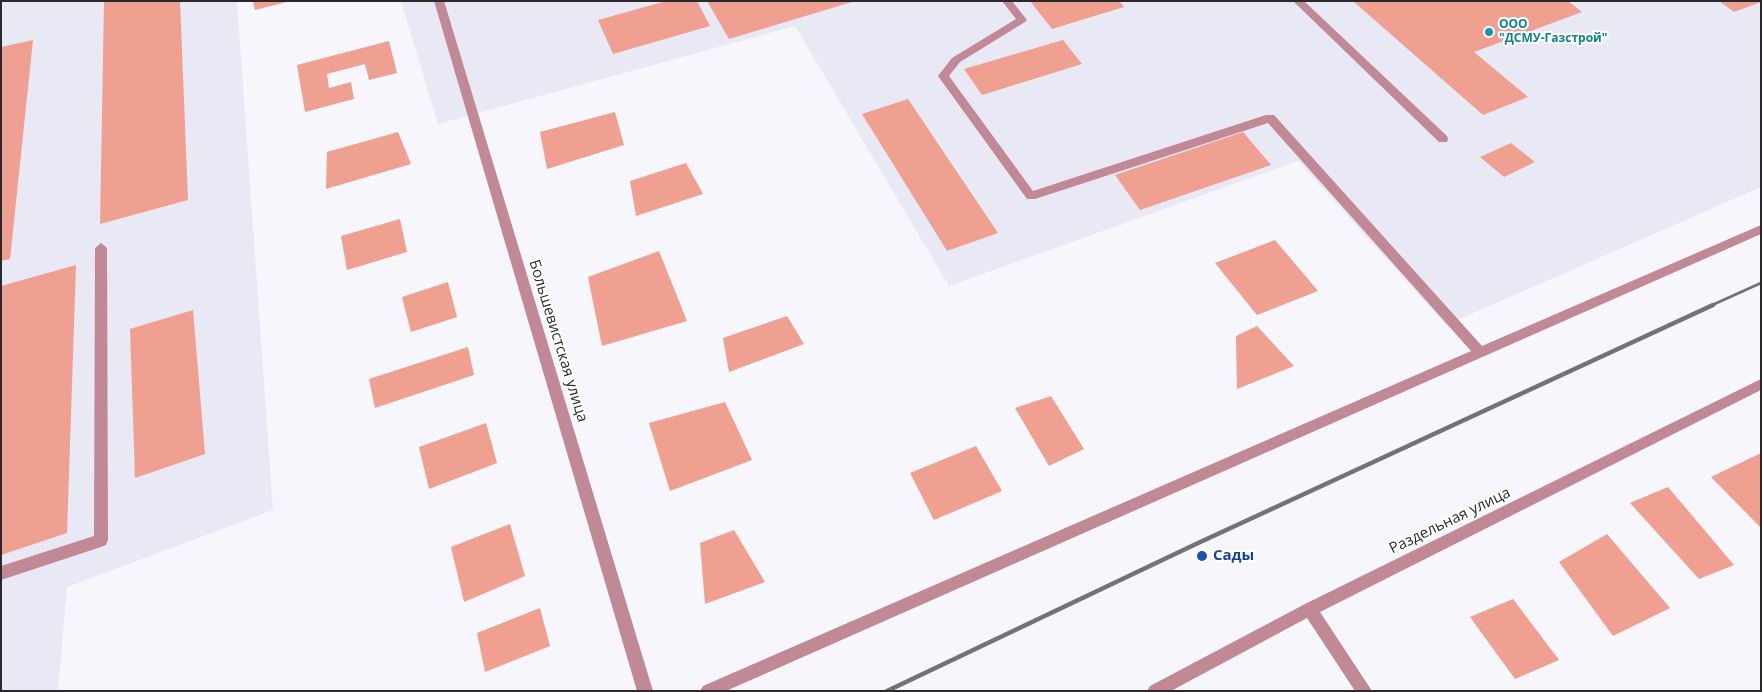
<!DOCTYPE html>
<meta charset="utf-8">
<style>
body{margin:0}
#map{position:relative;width:1762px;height:692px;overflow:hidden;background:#f7f6fc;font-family:"Open Sans",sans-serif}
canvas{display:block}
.frame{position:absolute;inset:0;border:2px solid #29292b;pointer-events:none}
</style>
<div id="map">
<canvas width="1762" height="692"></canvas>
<div class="frame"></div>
</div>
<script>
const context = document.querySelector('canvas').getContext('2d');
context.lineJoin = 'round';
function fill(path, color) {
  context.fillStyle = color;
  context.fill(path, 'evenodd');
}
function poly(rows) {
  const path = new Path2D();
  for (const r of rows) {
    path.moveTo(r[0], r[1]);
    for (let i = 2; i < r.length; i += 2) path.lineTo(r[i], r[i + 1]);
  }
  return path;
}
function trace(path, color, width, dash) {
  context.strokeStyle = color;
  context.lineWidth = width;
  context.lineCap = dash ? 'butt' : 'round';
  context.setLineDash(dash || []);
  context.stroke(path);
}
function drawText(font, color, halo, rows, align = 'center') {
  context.font = font + ' "Open Sans",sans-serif';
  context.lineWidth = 4;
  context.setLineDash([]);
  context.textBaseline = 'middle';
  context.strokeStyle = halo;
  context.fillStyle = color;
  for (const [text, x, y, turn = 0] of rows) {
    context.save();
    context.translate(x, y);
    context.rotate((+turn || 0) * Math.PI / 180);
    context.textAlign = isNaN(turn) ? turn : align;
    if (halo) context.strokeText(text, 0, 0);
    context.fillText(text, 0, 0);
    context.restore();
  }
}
fill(poly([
 [1,1,237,1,273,510,67,587,58,691,1,691],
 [401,1,1761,1,1761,187,1446,325,1298,161,949,286,795,26,438,124]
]), '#e9e8f5');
fill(poly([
 [104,1,180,1,188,200,100,224],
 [253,1,286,1,287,2,255,10],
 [666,1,697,1,710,26,613,54,598,20],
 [707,1,852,1,852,2,729,39],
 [1030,1,1119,1,1124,7,1052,29],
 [1357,1,1568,1,1582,12,1474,52,1528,97,1483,115,1354,2],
 [1719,1,1761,1,1761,2,1734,12],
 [33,40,10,259,1,261,1,47],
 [1063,40,1082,64,982,95,964,69],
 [389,41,397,73,369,80,365,64,327,74,329,88,351,82,354,99,305,112,297,65],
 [908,99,998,233,947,251,862,114],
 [615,112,624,145,547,169,540,132],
 [398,132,411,164,326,189,327,152],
 [1243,132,1271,165,1140,210,1115,175],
 [1511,143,1535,162,1504,177,1480,157],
 [686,163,703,194,636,216,630,181],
 [400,219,407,252,347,270,341,236],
 [1275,240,1318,291,1257,315,1215,263],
 [659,251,687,321,602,346,588,277],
 [76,265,67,533,1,555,1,286],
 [448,282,457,317,411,332,402,297],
 [193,310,205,454,135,478,130,329],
 [787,316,804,344,729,372,723,338],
 [1257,326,1294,366,1237,389,1236,336],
 [468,347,474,375,375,408,369,379],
 [1051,396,1084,449,1049,466,1015,408],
 [725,402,752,460,670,491,649,423],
 [486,423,497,463,429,489,419,447],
 [976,446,1002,491,934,520,910,473],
 [1761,453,1761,528,1711,477],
 [1668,487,1734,565,1699,579,1630,503],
 [510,524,525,576,464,602,451,547],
 [734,530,765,582,705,604,700,543],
 [1607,534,1670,608,1613,636,1559,562],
 [1513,599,1559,660,1515,679,1470,617],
 [540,608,550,646,485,672,477,633]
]), '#efa091');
fill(poly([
 [1002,1,1012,1,1027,20,1025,22,960,62,949,76,1033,191,1266,115,1274,115,1482,346,1761,225,1761,234,726,691,700,691,703,686,1471,351,1268,123,1035,199,1027,199,938,76,952,58,1016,19,1002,1],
 [1293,1,1304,1,1447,136,1448,139,1447,142,1439,142,1293,1],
 [101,243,107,248,108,540,106,545,101,547,1,580,1,566,94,536,95,248,101,243]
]), '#c18995');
fill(poly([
 [434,1,444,1,653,691,637,691,434,1],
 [1761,379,1761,390,1320,612,1372,691,1355,691,1307,618,1171,691,1147,691,1150,686,1305,604,1761,379]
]), '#c18995');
trace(poly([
 [1710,306,1761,283]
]), '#737376', 3);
trace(poly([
 [887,691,1196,544,1713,305]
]), '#737376', 4.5);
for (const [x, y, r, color] of [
 [1489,32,5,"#0f9aa8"],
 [1202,556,6,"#1a4fb4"]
]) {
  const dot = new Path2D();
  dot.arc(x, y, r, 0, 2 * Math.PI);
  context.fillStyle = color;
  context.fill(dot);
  trace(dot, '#fff', 2);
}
drawText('bold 12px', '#0d838f', '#fff', [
 ["ООО",1499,25],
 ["\"ДСМУ-Газстрой\"",1499,39]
], 'left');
drawText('15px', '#29292b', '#fff', [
 ["Большевистская улица",558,341,73],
 ["Раздельная улица",1450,521,-26]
]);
drawText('bold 15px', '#164399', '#fff', [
 ["Сады",1213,556]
], 'left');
</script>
